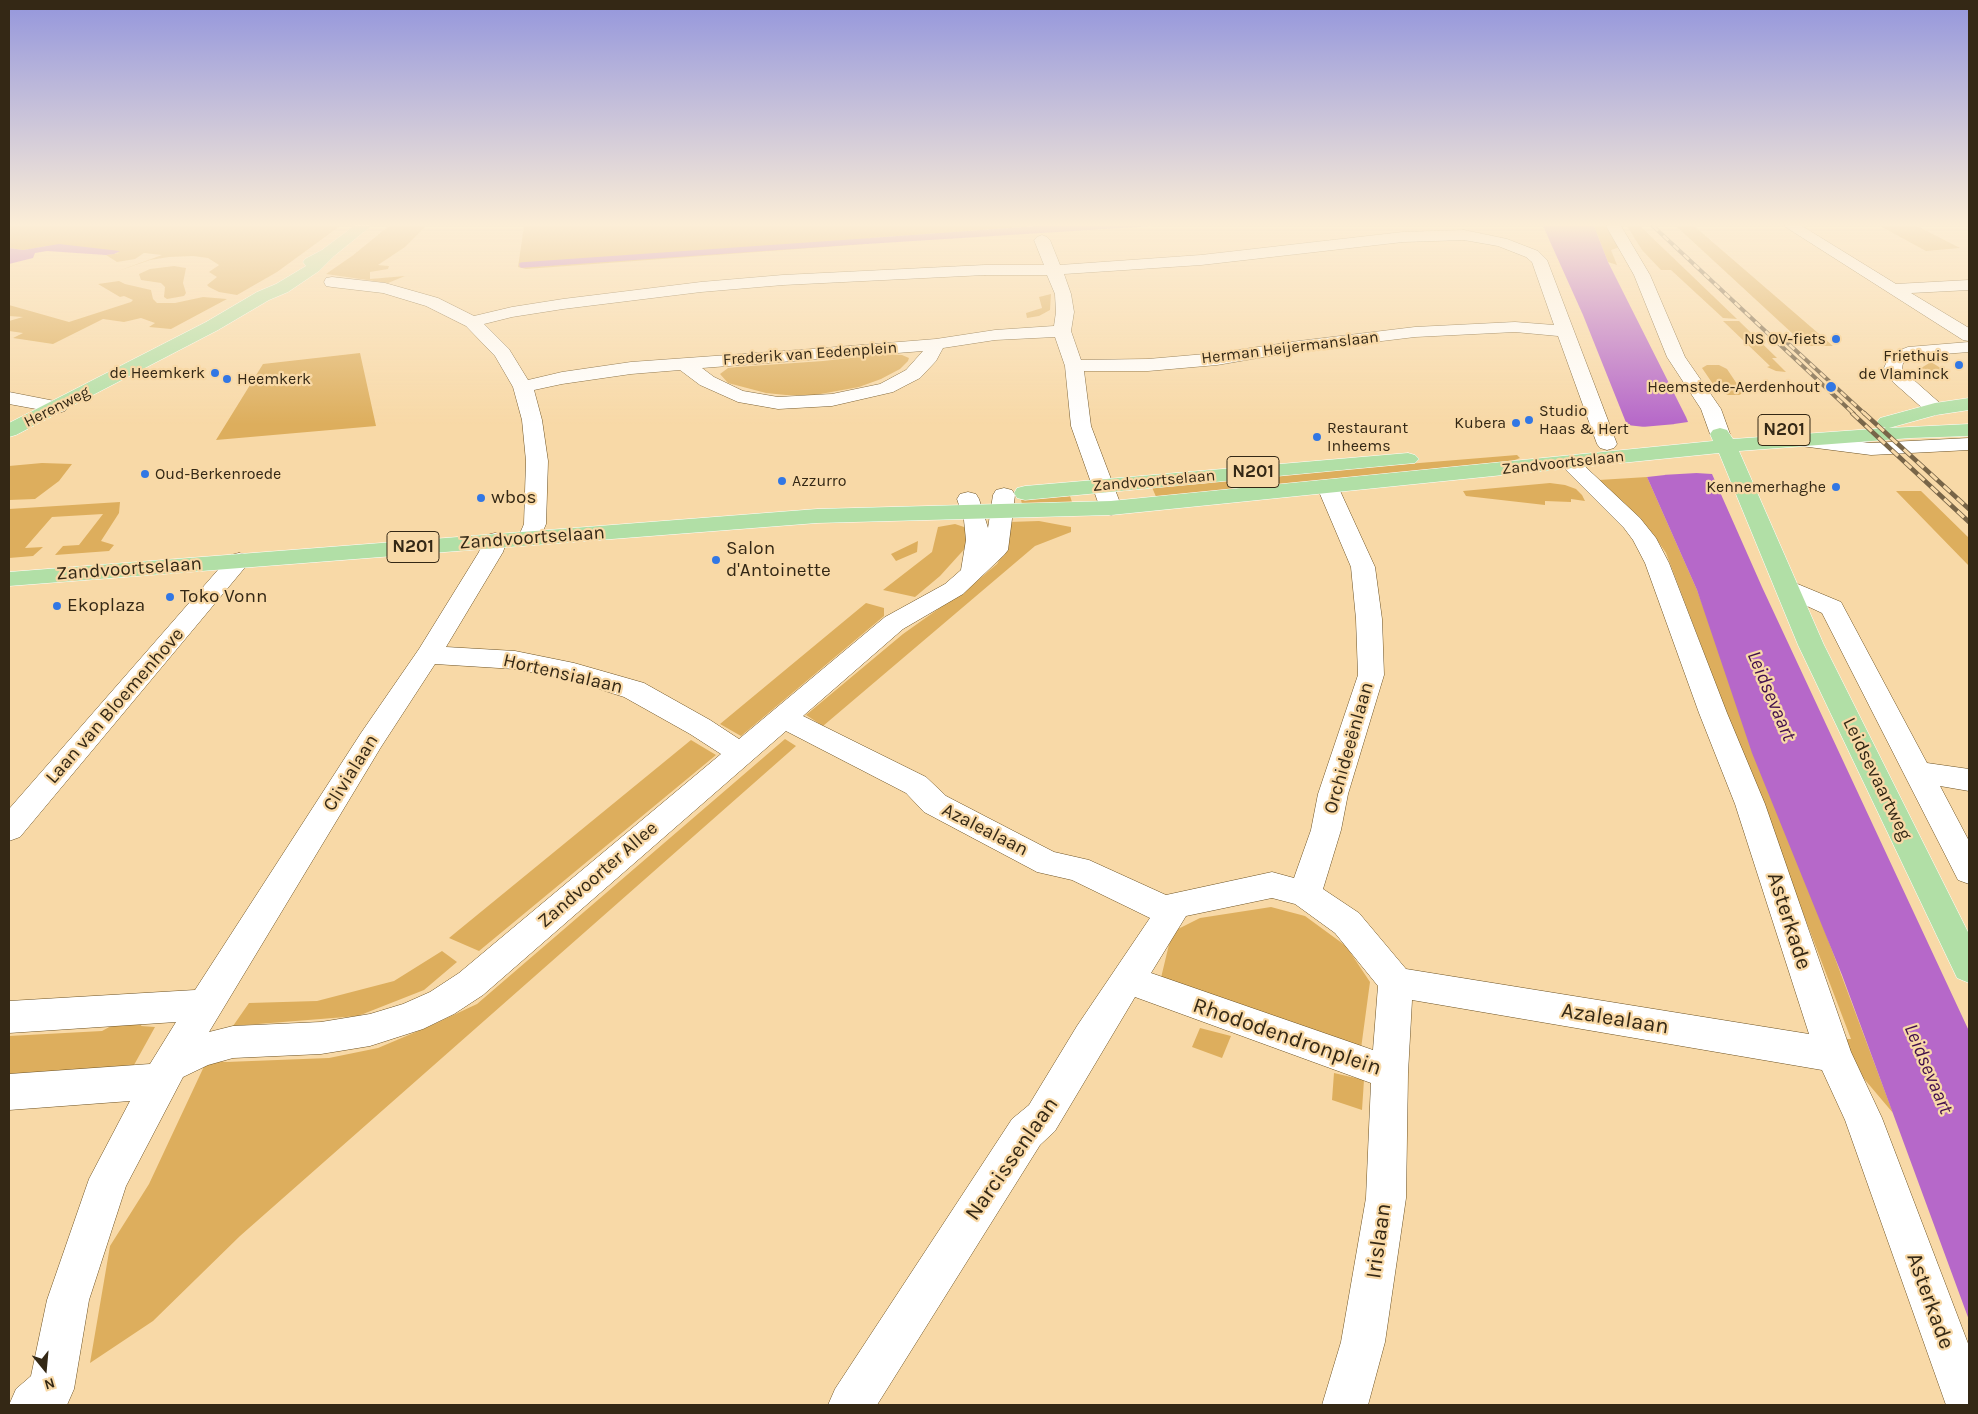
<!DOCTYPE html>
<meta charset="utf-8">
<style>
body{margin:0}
#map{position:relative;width:1978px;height:1414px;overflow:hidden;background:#f8d9a7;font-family:Karla,sans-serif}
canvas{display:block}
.frame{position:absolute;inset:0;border:10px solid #342815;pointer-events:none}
.north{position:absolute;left:20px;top:1344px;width:50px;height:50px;-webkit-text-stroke:4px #f8d9a7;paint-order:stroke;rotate:163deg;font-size:14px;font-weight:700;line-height:20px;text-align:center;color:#342815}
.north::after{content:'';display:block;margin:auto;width:18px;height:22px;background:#342815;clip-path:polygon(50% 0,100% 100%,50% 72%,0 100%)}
</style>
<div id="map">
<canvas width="1978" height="1414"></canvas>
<div class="frame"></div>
<div class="north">N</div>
</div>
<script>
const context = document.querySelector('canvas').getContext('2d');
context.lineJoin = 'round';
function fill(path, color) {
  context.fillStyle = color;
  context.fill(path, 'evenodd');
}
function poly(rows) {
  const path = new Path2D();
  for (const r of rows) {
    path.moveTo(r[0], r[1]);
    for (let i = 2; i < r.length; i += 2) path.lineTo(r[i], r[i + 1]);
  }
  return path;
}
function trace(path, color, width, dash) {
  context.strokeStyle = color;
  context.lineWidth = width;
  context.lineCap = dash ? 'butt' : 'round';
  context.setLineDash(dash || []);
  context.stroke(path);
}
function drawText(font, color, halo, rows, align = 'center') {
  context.font = font + ' Karla,sans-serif';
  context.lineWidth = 4.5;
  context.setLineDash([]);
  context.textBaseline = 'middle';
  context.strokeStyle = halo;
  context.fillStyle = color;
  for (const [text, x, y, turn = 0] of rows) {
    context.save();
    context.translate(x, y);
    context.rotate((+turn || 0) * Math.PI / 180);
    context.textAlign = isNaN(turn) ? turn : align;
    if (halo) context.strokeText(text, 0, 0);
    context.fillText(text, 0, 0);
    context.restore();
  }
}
fill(poly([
 [9,226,340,226,277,272,237,295,219,292,209,287,207,285,217,277,209,272,219,265,208,258,193,256,169,257,150,260,118,271,162,255,144,253,135,259,117,262,106,255,119,253,49,246,23,250,9,248],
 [389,226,426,226,405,247,378,265,389,266,388,269,370,272,370,279,405,276,388,283,326,274,352,256],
 [524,226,1037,226,870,238,866,244,526,269,518,267],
 [1594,226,1608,226,1620,247,1611,250,1617,265,1608,262],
 [1627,226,1640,226,1737,319,1723,318,1671,270,1661,270,1642,250],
 [1676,226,1694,226,1701,232,1833,346,1806,346],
 [1880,226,1917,226,1960,248,1926,251],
 [174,266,186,268,183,283,186,293,184,296,167,299,164,297,165,287,161,283,141,280,139,274,150,269],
 [119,281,125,284,151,290,153,299,157,303,175,303,203,297,227,299,171,329,149,327,155,323,141,318,124,322,103,319,53,344,13,338,23,333,9,331,9,321,23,317,9,316,9,305,69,322,131,302,133,300,124,296,120,297,98,284],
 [1051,294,1050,310,1039,316,1027,318,1026,313,1042,308,1039,297],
 [1723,321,1739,321,1777,358,1772,358,1786,372,1776,371,1767,367,1770,366],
 [360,353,376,426,216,440,263,364],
 [886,354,902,355,909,358,908,361,900,369,881,379,859,387,815,395,786,395,766,393,728,383,720,374,728,368,737,367,823,361],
 [1931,362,1939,367,1946,372,1937,376,1920,375,1919,373,1921,368],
 [1707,365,1719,365,1727,369,1743,393,1739,395,1728,395,1717,390,1702,368],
 [1517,455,1520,458,1499,466,1157,499,1151,485],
 [42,463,72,464,59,481,35,499,9,500,9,466],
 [1647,477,1697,590,1893,1113,1849,1061,1840,1039,1851,1039,1666,553,1653,534,1599,480],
 [1550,483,1565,485,1576,489,1582,495,1585,501,1571,499,1571,502,1545,501,1545,505,1466,496,1463,491],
 [1896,491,1921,491,1969,538,1969,566],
 [1070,496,1072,502,1022,504,1021,500],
 [120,502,119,513,101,541,114,545,109,551,55,555,63,546,79,545,103,514,52,517,25,548,43,547,33,556,9,558,9,509],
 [1039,521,1071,527,1071,532,1035,546,823,726,806,715,903,634,972,585,997,564,1005,550,1009,522],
 [955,524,970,529,969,544,940,576,915,597,883,590,932,552,938,527],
 [918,541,917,552,896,561,891,554],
 [866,603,884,608,884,616,741,736,720,724],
 [785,739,796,746,240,1236,153,1321,90,1363,110,1246,149,1184,207,1060,226,1062,329,1058,378,1048,430,1026,477,1004],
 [691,740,716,755,479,951,449,938],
 [1271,907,1305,916,1346,946,1370,982,1360,1056,1160,982,1172,932,1200,918],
 [442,951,457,962,424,990,358,1016,233,1026,249,1003,317,1001,394,981],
 [144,1018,141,1026,155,1027,129,1074,92,1074,9,1080,9,1036,102,1031,122,1020],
 [1200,1028,1231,1036,1222,1058,1192,1047],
 [1334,1073,1364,1080,1362,1110,1332,1100]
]), '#ddae5d');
fill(poly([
 [1037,226,1153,226,866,244,870,238],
 [1543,226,1594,226,1608,262,1686,417,1688,422,1674,424,1696,473,1712,474,1762,587,1969,1031,1969,1320,1842,975,1752,753,1697,590,1647,477,1665,475,1645,427,1627,425,1583,315],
 [59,244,120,251,114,254,106,255,47,251,35,253,33,258,9,264,9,248,23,250]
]), '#b668c9');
fill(poly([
 [1676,424,1697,473,1662,475,1642,427]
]), '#f8d9a7');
trace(poly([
 [522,265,868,241]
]), '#b668c9', 5.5);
const minor = poly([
 [1606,226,1621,226,1650,275,1685,357,1721,409,1730,434,1727,438,1720,440,1713,438,1710,434,1701,409,1667,357,1634,275,1606,226],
 [1784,226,1802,226,1896,284,1969,280,1969,290,1911,293,1969,328,1969,341,1963,340,1784,226],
 [1464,230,1507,239,1538,251,1547,260,1617,444,1614,448,1607,450,1600,448,1597,444,1558,336,1515,332,1415,337,1299,351,1217,365,1148,371,1084,371,1091,426,1122,508,1119,513,1111,515,1103,513,1100,508,1071,426,1065,366,1055,337,995,340,943,348,936,361,920,378,893,392,832,406,778,409,738,402,700,385,680,370,631,374,562,384,534,390,542,420,548,461,546,524,538,543,530,545,522,543,518,538,524,524,526,461,522,420,513,387,495,356,466,326,426,306,383,293,332,287,326,286,324,282,326,278,332,277,385,283,438,298,474,316,512,307,563,299,701,282,783,275,985,265,1044,265,1034,240,1037,237,1042,235,1047,237,1050,240,1060,265,1201,255,1403,232,1464,230],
 [1464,240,1498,246,1526,257,1532,262,1554,325,1515,322,1415,327,1299,341,1217,353,1148,359,1081,360,1071,331,1074,312,1071,294,1064,274,1201,265,1403,242,1464,240],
 [985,275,1047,275,1055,294,1056,312,1054,326,995,330,936,339,812,349,631,362,562,372,528,380,509,349,484,324,512,317,563,309,701,292,783,285,985,275],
 [923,351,906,370,880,384,832,394,778,397,743,391,714,377,702,368,923,351],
 [1969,342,1969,352,1917,356,1903,363,1902,368,1907,374,1942,405,1945,409,1942,413,1935,415,1928,413,1893,382,1884,368,1890,354,1908,347,1969,342],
 [9,392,65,403,68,407,65,411,58,413,9,404,9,392],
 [1800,435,1871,443,1969,438,1969,450,1871,455,1793,445,1790,441,1793,437,1800,435],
 [1569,456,1576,458,1640,518,1656,538,1669,563,1727,713,1765,804,1851,1052,1882,1118,1969,1346,1969,1405,1946,1405,1845,1120,1822,1070,1412,1000,1408,1073,1406,1198,1385,1342,1368,1405,1322,1405,1341,1342,1366,1198,1371,1083,1135,997,1055,1131,1040,1145,877,1405,828,1405,835,1389,1012,1119,1029,1105,1077,1026,1150,918,1072,880,1037,872,924,812,906,793,786,731,483,995,454,1014,423,1029,370,1046,321,1054,233,1058,208,1065,183,1077,126,1186,89,1300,74,1389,67,1405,9,1405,16,1389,31,1376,47,1300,89,1179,130,1101,9,1110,9,1074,150,1064,176,1022,9,1033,9,1001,195,990,361,733,419,649,479,552,483,540,487,535,495,533,503,535,507,540,503,552,446,647,515,651,574,663,644,683,710,720,739,739,885,617,945,584,961,570,966,540,964,520,957,499,960,494,968,492,976,494,979,499,988,528,993,495,996,490,1004,488,1012,490,1015,495,1008,550,1004,555,963,594,903,629,803,716,926,777,946,796,1054,852,1089,860,1166,895,1272,872,1294,878,1311,830,1318,794,1358,675,1356,619,1351,567,1317,487,1320,482,1328,480,1336,482,1375,567,1382,619,1384,675,1348,794,1341,830,1323,889,1359,913,1406,969,1809,1034,1735,804,1699,713,1645,563,1633,540,1624,528,1558,462,1562,458,1569,456],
 [435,664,515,669,571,680,624,697,690,734,721,754,459,973,430,992,403,1004,370,1014,321,1022,233,1026,209,1032,381,747,435,664],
 [1272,898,1295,904,1335,933,1378,986,1373,1050,1151,973,1186,916,1272,898],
 [239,553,247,555,251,560,247,565,20,837,9,841,9,809,231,555,239,553],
 [1788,580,1841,602,1927,763,1969,769,1969,791,1940,786,1969,841,1969,884,1958,880,1822,613,1779,593,1776,588,1779,583,1788,580]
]);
const major = poly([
 [354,226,371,226,334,256,319,271,288,292,269,300,218,330,16,435,9,437,9,423,206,322,257,292,276,284,306,266,303,262,305,259,322,250,354,226],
 [1969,398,1969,410,1936,415,1889,428,1969,424,1969,436,1911,438,1739,451,1824,645,1969,934,1969,983,1957,978,1798,645,1719,453,1111,515,817,523,9,586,9,572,817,509,1111,501,1713,441,1710,434,1713,430,1720,428,1727,430,1733,439,1886,428,1880,426,1877,422,1880,418,1935,403,1969,398],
 [1408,453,1415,455,1419,459,1415,463,1025,500,1017,498,1014,493,1017,488,1025,486,1408,453]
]);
trace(minor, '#6d5223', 1);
trace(major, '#fff', 1);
fill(minor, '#fff');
fill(major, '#b1dfa6');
const railFar1 = poly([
 [1653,226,1854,414],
 [1779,335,1865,414]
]);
const rail = poly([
 [1852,413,1969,522],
 [1864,413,1969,509]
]);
trace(railFar1, '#786548', 4);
trace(rail, '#786548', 4.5);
trace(railFar1, '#f8d9a7', 2.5, [7]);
trace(rail, '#f8d9a7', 3, [9]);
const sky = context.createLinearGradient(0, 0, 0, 424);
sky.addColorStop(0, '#9496dc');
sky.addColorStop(0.53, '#fceed7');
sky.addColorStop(1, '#fceed700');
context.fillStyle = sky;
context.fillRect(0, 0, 1978, 424);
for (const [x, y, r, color] of [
 [1836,339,5,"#3277e4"],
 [1959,365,5,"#3277e4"],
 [215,373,5,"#3277e4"],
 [227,379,5,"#3277e4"],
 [1831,387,6,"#3277e4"],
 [1529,420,5,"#3277e4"],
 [1516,423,5,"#3277e4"],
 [1317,437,5,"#3277e4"],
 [145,474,5,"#3277e4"],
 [782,481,5,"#3277e4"],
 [1836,487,5,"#3277e4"],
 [481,498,5,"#3277e4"],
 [716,560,5,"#3277e4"],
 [170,597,5,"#3277e4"],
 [57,606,5,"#3277e4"]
]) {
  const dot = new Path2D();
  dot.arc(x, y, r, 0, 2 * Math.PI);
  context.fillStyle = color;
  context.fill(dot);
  trace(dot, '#f8d9a7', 2);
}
drawText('16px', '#342815', '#f8d9a7', [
 ["NS OV-fiets",1826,339],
 ["Friethuis",1949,356],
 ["de Vlaminck",1949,374],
 ["de Heemkerk",205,373],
 ["Heemkerk",237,379,"left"],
 ["Heemstede-Aerdenhout",1820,387],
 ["Studio",1539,411,"left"],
 ["Haas & Hert",1539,429,"left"],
 ["Kubera",1506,423],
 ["Restaurant",1327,428,"left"],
 ["Inheems",1327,446,"left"],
 ["Oud-Berkenroede",155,474,"left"],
 ["Azzurro",792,481,"left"],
 ["Kennemerhaghe",1826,487]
], 'right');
drawText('16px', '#342815', '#f8d9a7', [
 ["Herman Heijermanslaan",1290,348,-7],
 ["Frederik van Eedenplein",810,354,-4],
 ["Herenweg",57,407,-27],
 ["Zandvoortselaan",1563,463,-6],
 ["Zandvoortselaan",1154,481,-5]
]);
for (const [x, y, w] of [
 [1784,430,52],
 [1253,472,52],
 [413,547,52]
]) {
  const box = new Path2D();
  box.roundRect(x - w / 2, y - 15.5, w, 31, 4);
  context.fillStyle = '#f8d9a7';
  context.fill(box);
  trace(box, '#342815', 1);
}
drawText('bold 18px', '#342815', null, [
 ["N201",1784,430],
 ["N201",1253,472],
 ["N201",413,547]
]);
drawText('19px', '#342815', '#f8d9a7', [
 ["wbos",491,498],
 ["Salon",726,549],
 ["d'Antoinette",726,571],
 ["Toko Vonn",180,597],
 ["Ekoplaza",67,606]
], 'left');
drawText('19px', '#342815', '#f8d9a7', [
 ["Zandvoortselaan",532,538,-4],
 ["Zandvoortselaan",129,569,-4],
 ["Hortensialaan",563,674,13],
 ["Laan van Bloemenhove",115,706,-49],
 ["Orchideeënlaan",1349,748,-74],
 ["Clivialaan",351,773,-58],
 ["Leidsevaartweg",1877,779,64],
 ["Azalealaan",985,830,27],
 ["Zandvoorter Allee",598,875,-41]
]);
drawText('italic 20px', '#400e4c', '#f8d9a7', [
 ["Leidsevaart",1771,696,67],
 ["Leidsevaart",1928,1069,67]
]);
drawText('22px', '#342815', '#f8d9a7', [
 ["Asterkade",1789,921,72],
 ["Azalealaan",1615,1019,9],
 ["Rhododendronplein",1287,1037,19],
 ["Narcissenlaan",1012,1159,-55],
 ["Irislaan",1379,1241,-82],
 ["Asterkade",1930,1301,70]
]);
</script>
